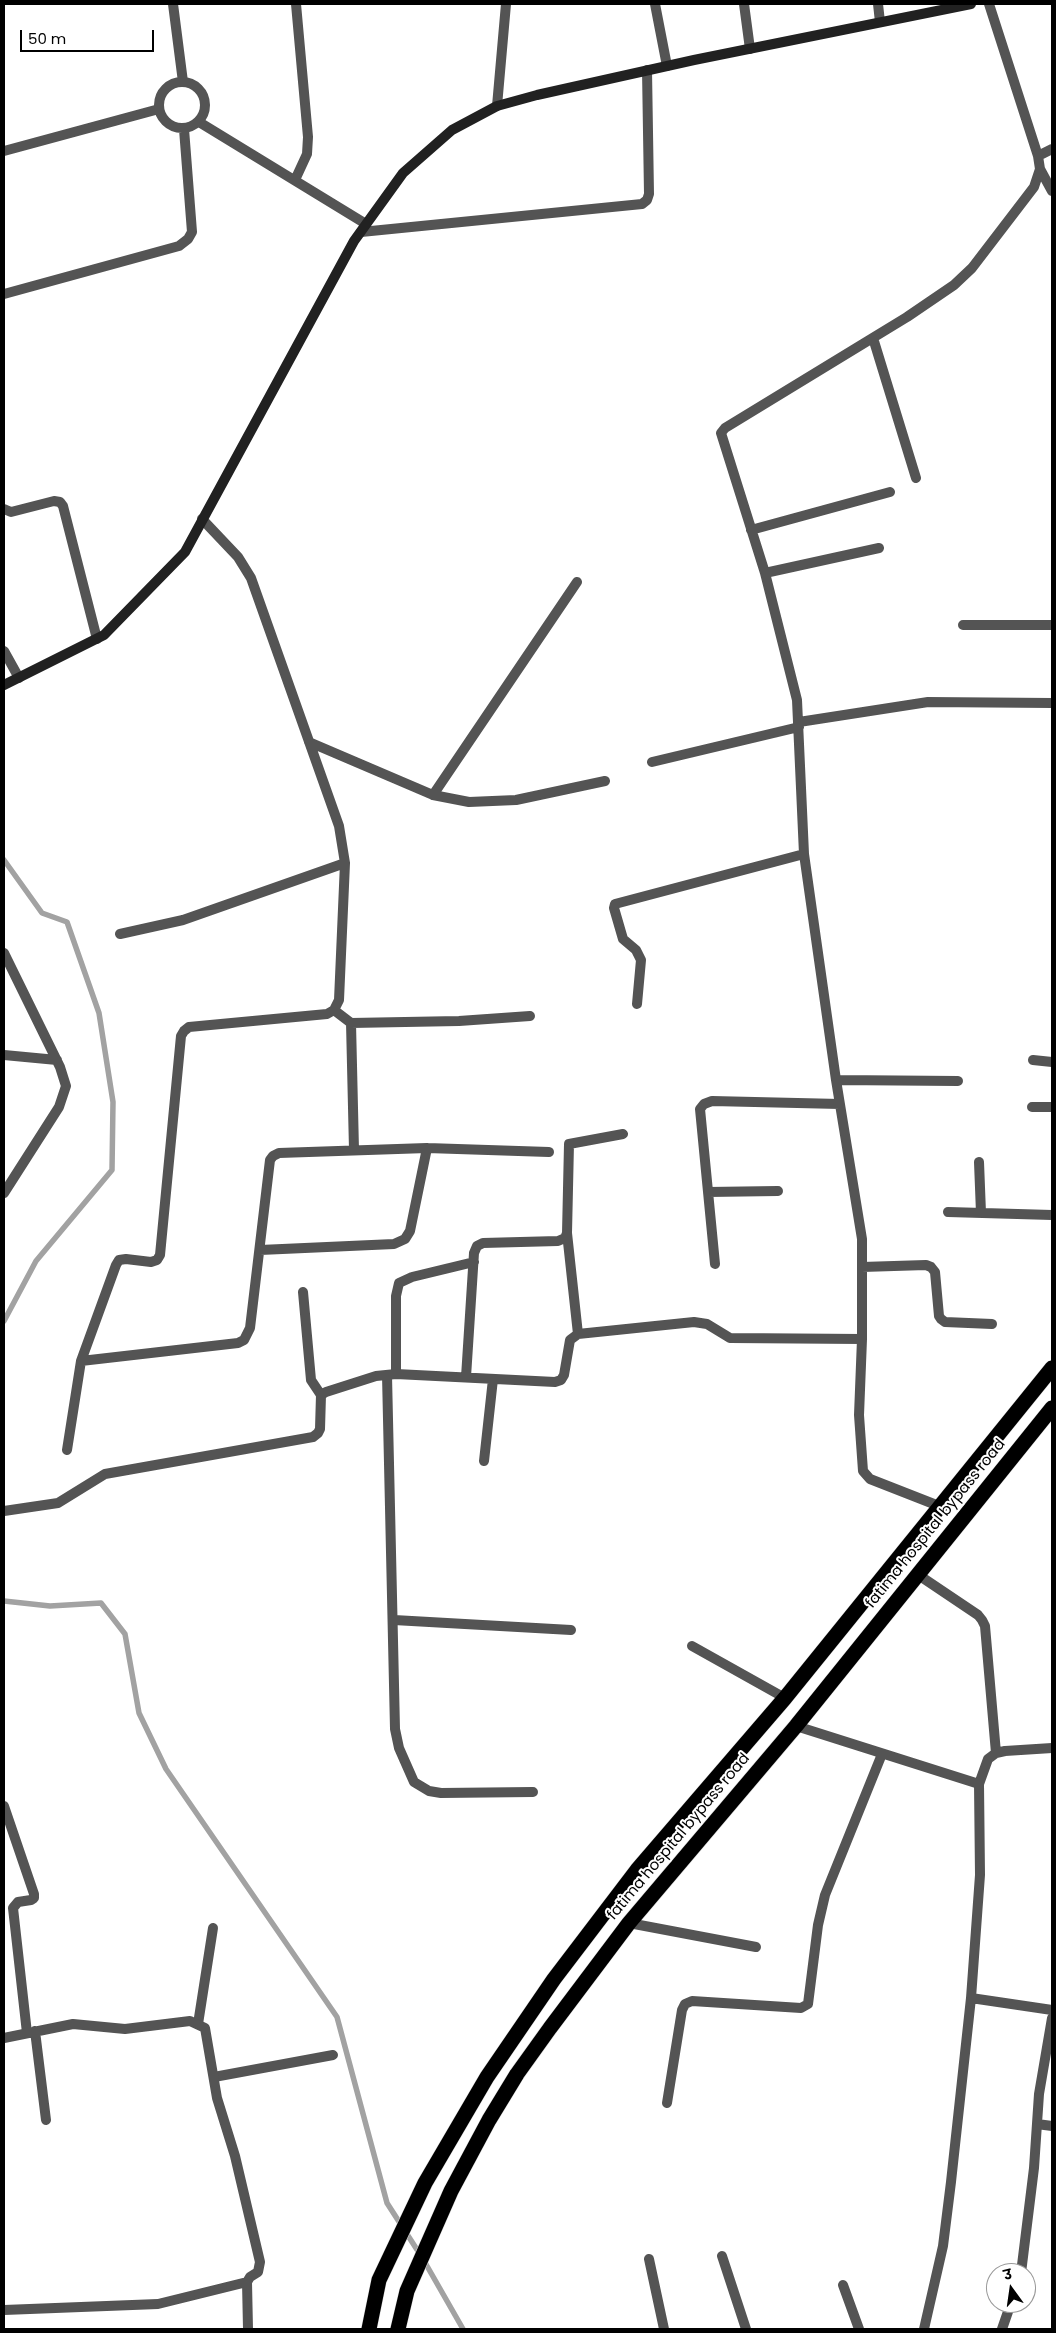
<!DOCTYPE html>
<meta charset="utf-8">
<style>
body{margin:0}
#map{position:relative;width:1056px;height:2333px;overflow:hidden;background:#fff;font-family:Poppins,"Noto Sans Devanagari",sans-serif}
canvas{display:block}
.frame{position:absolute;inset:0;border:5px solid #000;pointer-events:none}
.north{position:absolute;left:986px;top:2263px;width:50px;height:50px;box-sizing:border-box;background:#fff;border:1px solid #999;border-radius:50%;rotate:346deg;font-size:14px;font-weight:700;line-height:20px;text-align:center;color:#000}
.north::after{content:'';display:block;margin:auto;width:18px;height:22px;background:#000;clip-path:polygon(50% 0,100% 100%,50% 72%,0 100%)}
.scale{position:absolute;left:20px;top:30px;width:134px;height:22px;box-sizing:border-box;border:2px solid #000;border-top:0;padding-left:6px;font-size:15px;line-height:18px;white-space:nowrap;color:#000;-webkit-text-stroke:4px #fff;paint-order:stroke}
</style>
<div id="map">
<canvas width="1056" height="2333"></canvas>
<div class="frame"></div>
<div class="north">उ</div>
<div class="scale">50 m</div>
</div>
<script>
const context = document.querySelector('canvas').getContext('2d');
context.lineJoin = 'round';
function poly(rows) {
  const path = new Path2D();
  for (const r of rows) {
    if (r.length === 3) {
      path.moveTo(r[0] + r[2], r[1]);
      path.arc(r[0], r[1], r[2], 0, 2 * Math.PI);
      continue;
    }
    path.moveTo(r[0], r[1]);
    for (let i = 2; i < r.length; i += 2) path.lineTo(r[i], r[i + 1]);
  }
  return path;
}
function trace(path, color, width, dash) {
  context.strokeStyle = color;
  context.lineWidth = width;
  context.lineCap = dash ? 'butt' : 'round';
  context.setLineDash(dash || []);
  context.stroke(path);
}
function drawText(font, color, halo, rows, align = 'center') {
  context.font = font + ' Poppins,sans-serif';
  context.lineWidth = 4;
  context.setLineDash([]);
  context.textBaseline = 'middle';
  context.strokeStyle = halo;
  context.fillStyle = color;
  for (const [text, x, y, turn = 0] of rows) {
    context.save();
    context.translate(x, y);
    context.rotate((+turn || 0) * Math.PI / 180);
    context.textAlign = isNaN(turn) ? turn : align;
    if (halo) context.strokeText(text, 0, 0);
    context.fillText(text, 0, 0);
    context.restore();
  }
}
trace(poly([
 [4,860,42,913,67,922,99,1013,113,1102,112,1170,36,1261,4,1321],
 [4,1601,50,1606,101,1603,125,1634,139,1713,166,1769,337,2017,387,2203,423,2259,463,2329]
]), '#a2a2a2', 5.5);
const highway = poly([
 [369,2329,379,2280,425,2183,487,2077,554,1979,637,1870,785,1698,1052,1368],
 [398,2329,407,2291,451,2191,489,2120,517,2074,550,2028,629,1923,796,1726,1052,1408]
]);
trace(highway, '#dbdbdb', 16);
trace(poly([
 [692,1646,785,1698],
 [629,1923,756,1947],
 [198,2024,213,1928],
 [214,2077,333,2055]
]), '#545454', 10);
trace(poly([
 [173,4,183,82],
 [655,4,667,66],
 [744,4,750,49],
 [878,4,880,22],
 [182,105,23],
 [497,106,506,4],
 [199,122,366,224],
 [4,151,159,109],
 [1038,156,1052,149],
 [1040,169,1052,191],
 [295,180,307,154,308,137,296,4],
 [361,232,642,204,647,200,649,194,647,70],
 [4,294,179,246,188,239,192,232,184,129],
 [873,338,916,478],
 [4,509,11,512,54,501,60,502,63,506,97,639],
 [751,530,890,492],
 [765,573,879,548],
 [963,625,1052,625],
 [4,651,19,678],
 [799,722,928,702,1052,703],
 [309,742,433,795,469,802,516,800,605,781],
 [652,762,799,727],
 [433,795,577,582],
 [120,934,183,920,345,863],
 [4,953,60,1067,66,1086,59,1107,4,1193],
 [637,1004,641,960,636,950,623,939,614,908,615,904,804,854],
 [334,1010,351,1023,354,1150],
 [351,1023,459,1021,530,1016],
 [4,1055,57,1060],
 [1033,1060,1052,1062],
 [836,1080,958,1081],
 [1032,1107,1052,1107],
 [979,1162,981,1213],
 [708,1192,778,1191],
 [948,1212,1052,1215],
 [567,1233,578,1334],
 [260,1250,394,1244,405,1239,410,1231,427,1148],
 [715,1264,700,1109,704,1104,712,1101,840,1104],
 [862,1267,926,1265,931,1267,935,1272,939,1316,941,1319,945,1322,992,1324],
 [303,1292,311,1380,321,1395],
 [81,1361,238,1343,244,1340,250,1328,270,1160,273,1156,279,1153,427,1148,549,1152],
 [396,1374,396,1296,399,1283,412,1277,474,1262],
 [387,1375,395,1729,399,1748,414,1782,429,1791,441,1793,533,1792],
 [466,1377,474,1253,477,1246,483,1243,558,1241,565,1238,567,1233,569,1144,623,1134],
 [67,1450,81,1361,116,1265,119,1260,126,1259,151,1262,157,1260,160,1255,181,1036,184,1031,189,1027,327,1014,334,1010,339,1000,345,863,339,826,251,578,238,557,202,519],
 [484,1461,493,1379],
 [939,1506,870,1479,863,1471,859,1415,862,1339,862,1239,836,1080,804,854,797,700,765,573,721,433,725,428,907,317,954,285,972,268,1034,187,1040,169,1038,156,989,4],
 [4,1511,58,1503,105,1474,313,1437,318,1433,320,1429,321,1395,326,1392,376,1376,396,1374,555,1382,561,1380,564,1375,570,1340,578,1334,694,1322,707,1324,730,1338,862,1339],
 [917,1574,978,1615,982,1620,985,1626,996,1753],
 [394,1620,571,1630],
 [796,1726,979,1784],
 [4,1806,34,1894,34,1898,31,1900,18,1902,13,1908,27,2033],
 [971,1998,1052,2010],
 [35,2031,46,2120],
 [4,2038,73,2024,125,2029,190,2021,205,2028,217,2098,235,2156,260,2262,258,2272,250,2277,247,2282,248,2329],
 [667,2103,682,2010,685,2004,692,2001,801,2008,808,2004,818,1925,825,1895,882,1754],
 [1037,2124,1052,2126],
 [722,2256,746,2329],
 [649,2259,664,2329],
 [1021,2273,1034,2168,1039,2094,1052,2018],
 [843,2285,859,2329],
 [4,2310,158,2304,247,2282],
 [924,2329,943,2246,951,2182,971,1998,980,1875,979,1784,988,1759,996,1753,1005,1751,1052,1748],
 [1002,2329,1011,2303]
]), '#545454', 10);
trace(poly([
 [4,685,104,635,185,552,354,241,403,173,452,130,497,106,537,95,694,60,971,4]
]), '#212121', 10);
trace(highway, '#000', 15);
drawText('15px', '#000', '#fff', [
 ["fatima hospital bypass road",936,1524,-51],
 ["fatima hospital bypass road",679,1837,-50]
]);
</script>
